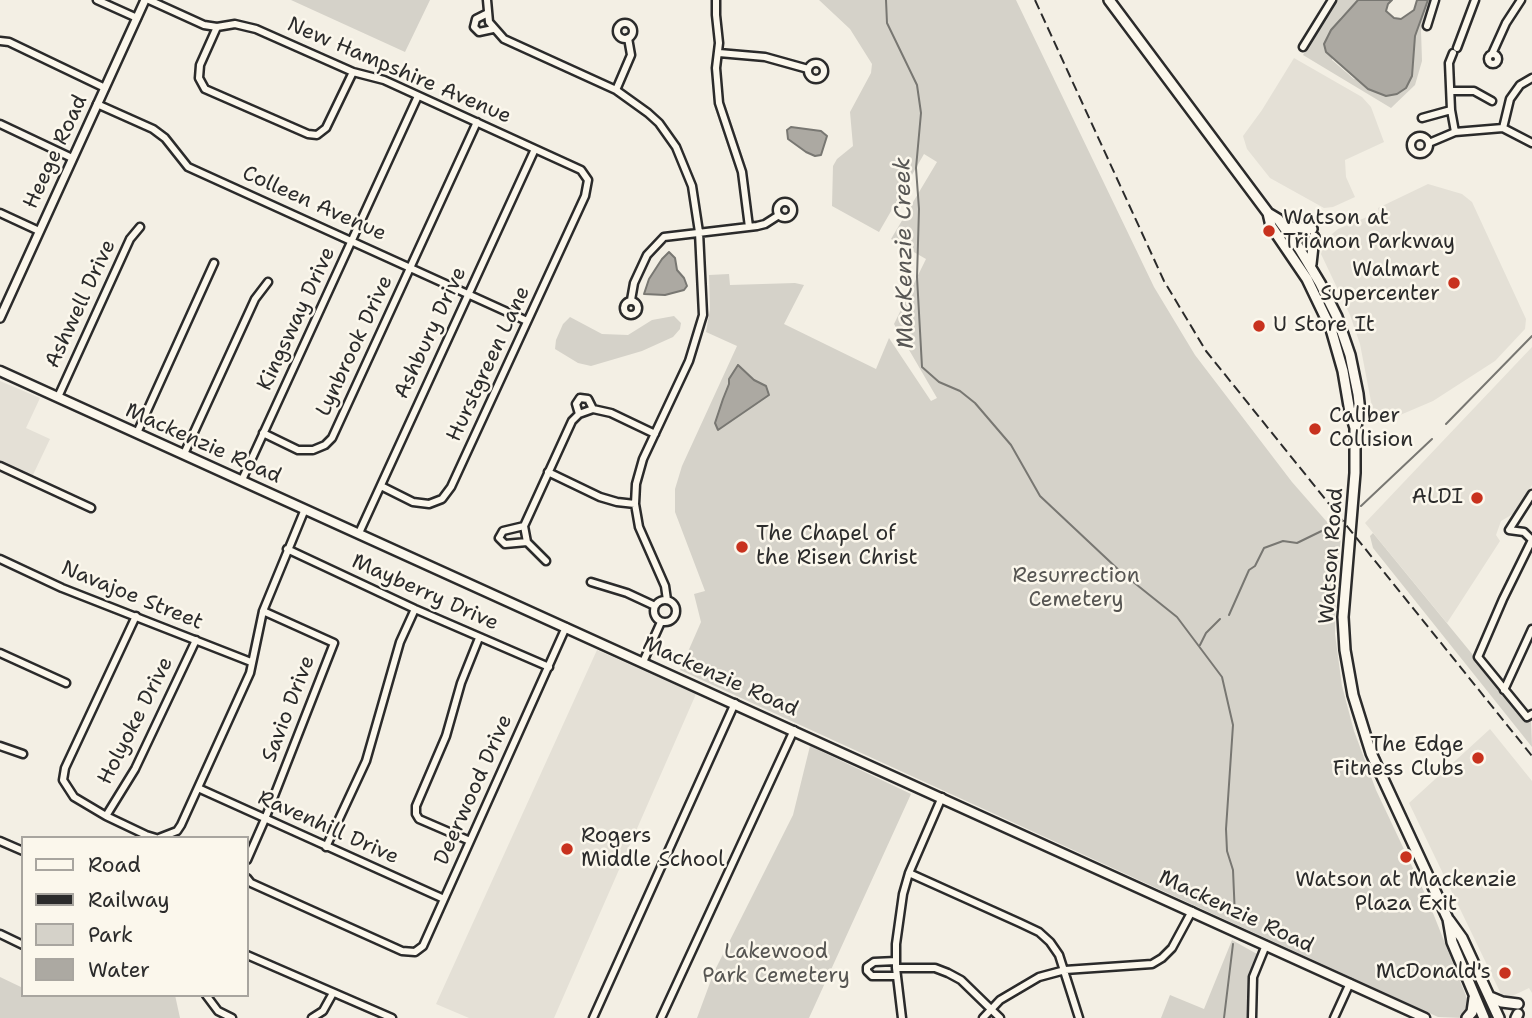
<!DOCTYPE html>
<style>
body{margin:0}
#map{position:relative;width:1532px;height:1018px;overflow:hidden;background:#f3efe4;font-family:"Shantell Sans",sans-serif}
canvas{display:block}
.legend{position:absolute;left:21px;top:836px;width:228px;height:161px;box-sizing:border-box;background:#fbf7ec;border:2px solid #a8a59f;margin:0;padding:9px 12px;list-style:none;font-size:21px;color:#2b2b2b}
.legend li{display:flex;align-items:center;gap:14px;height:35px}
.legend b{width:35px;border:2px solid #a8a59f}
</style>
<div id="map">
<canvas width="1532" height="1018"></canvas>
<ul class="legend">
<li><b style="height:9px;background:#fbf7ec"></b>Road</li>
<li><b style="height:9px;background:#2b2b2b"></b>Railway</li>
<li><b style="height:19px;background:#d5d2c9"></b>Park</li>
<li><b style="height:19px;background:#aca9a2"></b>Water</li>
</ul>
</div>
<script>
const context = document.querySelector('canvas').getContext('2d');
context.lineJoin = 'round';
function fill(path, color) {
  context.fillStyle = color;
  context.fill(path, 'evenodd');
}
function poly(rows) {
  const path = new Path2D();
  for (const r of rows) {
    if (r.length === 3) {
      path.moveTo(r[0] + r[2], r[1]);
      path.arc(r[0], r[1], r[2], 0, 2 * Math.PI);
      continue;
    }
    path.moveTo(r[0], r[1]);
    for (let i = 2; i < r.length; i += 2) path.lineTo(r[i], r[i + 1]);
  }
  return path;
}
function trace(path, color, width, dash) {
  context.strokeStyle = color;
  context.lineWidth = width;
  context.lineCap = dash ? 'butt' : 'round';
  context.setLineDash(dash || []);
  context.stroke(path);
}
function drawText(font, color, halo, rows, align = 'center') {
  context.font = font + ' "Shantell Sans",sans-serif';
  context.lineWidth = 5;
  context.setLineDash([]);
  context.textBaseline = 'middle';
  context.strokeStyle = halo;
  context.fillStyle = color;
  for (const [text, x, y, turn = 0] of rows) {
    context.save();
    context.translate(x, y);
    context.rotate((+turn || 0) * Math.PI / 180);
    context.textAlign = isNaN(turn) ? turn : align;
    if (halo) context.strokeText(text, 0, 0);
    context.fillText(text, 0, 0);
    context.restore();
  }
}
fill(poly([
 [1294,58,1362,97,1371,107,1384,142,1345,160,1346,177,1355,197,1333,207,1324,208,1270,178,1247,149,1243,136,1262,110],
 [1428,184,1462,194,1472,202,1526,319,1525,329,1495,361,1433,401,1393,418,1382,419,1373,412,1360,344,1350,315,1321,254,1326,239,1338,229,1379,212,1378,208],
 [1532,347,1532,485,1513,514,1501,521,1496,535,1500,541,1447,623,1365,523],
 [0,381,40,398,26,428,50,439,32,477,0,462],
 [597,650,696,694,554,1018,469,1018,436,1004],
 [1490,729,1532,781,1532,993,1529,988,1508,998,1501,994,1409,803]
]), '#e4e0d6');
fill(poly([
 [291,0,430,0,405,52],
 [819,0,1016,0,1154,287,1195,355,1292,482,1341,538,1336,582,1335,634,1342,686,1354,731,1376,790,1427,898,1468,1001,1468,1008,1463,1018,1438,1017,680,670,701,622,694,594,705,591,675,512,675,489,682,466,737,346,706,332,710,309,709,275,729,274,730,285,795,283,804,285,784,324,876,369,889,338,931,401,937,398,894,324,926,259,891,239,937,162,924,154,879,232,832,206,833,166,837,159,853,146,850,112,871,73,872,64,850,29],
 [1335,0,1358,0,1340,18,1332,60,1354,79,1414,64,1412,52,1415,36,1428,0,1432,0,1421,30,1422,61,1415,85,1391,108,1303,55],
 [674,316,681,323,680,329,673,337,642,351,591,366,578,363,555,349,556,340,563,324,570,317,602,334,628,335,652,320],
 [1373,533,1527,721,1531,719,1532,747,1373,548,1370,536],
 [810,746,911,794,809,1018,697,1018,714,972,793,815],
 [1232,940,1257,954,1249,978,1248,1018,1161,1018,1170,995,1204,1009],
 [0,977,23,988,23,995,175,995,180,1018,0,1018]
]), '#d5d2c9');
const water = poly([
 [1358,0,1392,0,1388,4,1386,11,1394,18,1401,19,1414,10,1417,0,1428,0,1415,36,1412,76,1406,88,1397,94,1386,96,1368,89,1326,52,1324,44,1331,30,1358,0],
 [791,127,821,131,827,136,821,155,815,156,806,152,788,139,787,130,791,127],
 [669,252,675,258,677,270,684,278,687,286,684,290,665,295,644,294,649,279,662,259,669,252],
 [738,365,754,380,766,386,769,395,718,430,715,423,723,399,729,384,729,379,738,365]
]);
fill(water, '#aca9a2');
trace(water, '#787772', 2);
trace(poly([
 [886,0,887,23,917,85,921,113,916,168,919,209,917,277,922,367,939,382,960,391,975,403,1011,445,1040,496,1122,573,1177,617,1222,677,1233,725,1226,829,1227,851,1233,870,1235,917],
 [1446,424,1532,336],
 [1361,506,1432,439],
 [1229,615,1249,570,1255,566,1264,548,1283,541,1297,543,1340,522],
 [1200,645,1206,633,1220,619],
 [1224,1018,1233,944]
]), '#787772', 2);
const minor = poly([
 [97,0,137,18],
 [149,0,204,25,217,27,235,24,256,29,353,72,384,80,581,170,588,180,585,196,451,487,442,499,429,504,413,502,381,486],
 [487,0,489,22,504,39,616,90,648,113,659,123,676,147,692,186,699,232,703,315,689,361,643,459,636,484,635,504,639,527,665,586,667,600],
 [716,0,716,15,719,43,716,68,719,103,742,172,749,227],
 [486,14,476,19,474,27,479,32,493,29],
 [625,31,8],
 [1427,26,1435,0],
 [217,27,200,65,199,78,205,89,308,134,317,135,326,128,353,72],
 [0,41,9,42,105,88],
 [1303,47,1332,0],
 [1457,48,1475,0],
 [719,53,765,57,808,69],
 [1453,53,1449,63,1451,110,1455,132],
 [1493,59,5],
 [1492,54,1506,23,1521,0],
 [816,71,8],
 [616,90,631,55,628,38],
 [1452,91,1474,91,1492,101],
 [97,104,153,129,165,138,188,167,527,321],
 [1422,118,1451,110],
 [0,124,72,158],
 [1503,128,1510,99,1520,85,1532,78],
 [1420,145,9],
 [1429,143,1455,132,1503,128,1532,143],
 [785,210,8],
 [0,213,39,231],
 [631,300,634,283,647,255,664,237,757,226,765,224,779,215],
 [631,308,7],
 [58,397,130,239,140,227],
 [579,414,576,404,580,398,588,399,593,409],
 [137,433,214,263],
 [263,433,298,450,313,450,325,445,332,438,477,122],
 [184,454,255,299,268,282],
 [0,466,91,508],
 [548,472,600,497,617,502,635,504],
 [242,480,418,96],
 [524,526,503,531,499,538,505,544,527,542],
 [359,533,535,149],
 [1532,540,1503,599,1478,657,1527,717,1532,714],
 [1532,540,1524,532,1509,530,1532,494],
 [287,549,415,609,549,667],
 [0,559,62,588,251,662],
 [546,561,527,542,524,526,572,421,579,414,593,409,611,413,655,434],
 [591,582,627,593,655,606],
 [665,611,11],
 [136,616,65,768,63,780,74,797,106,816,146,835,156,838],
 [0,653,66,683],
 [643,662,661,622],
 [1504,690,1532,629],
 [0,746,23,754],
 [198,788,444,899],
 [106,816,135,769,196,640],
 [159,838,177,831,181,825,250,673,263,611,305,509],
 [0,841,23,851],
 [470,841,419,819,416,814,416,806,446,736,461,683,479,638],
 [326,847,366,761,400,642,415,609],
 [247,860,265,819,334,643,263,611],
 [909,873,1020,923,1039,932,1050,942,1059,955,1079,1018],
 [247,878,251,883,402,951,415,952,423,946,566,627],
 [0,934,23,945],
 [247,955,392,1018],
 [896,961,874,962,867,967,867,971,872,976,897,976],
 [896,968,935,968,948,973,961,980,1000,1018],
 [206,995,218,1011,232,1018],
 [312,1018,323,1011,333,993],
 [593,1018,735,703],
 [661,1018,794,730],
 [902,1018,896,968,896,944,903,894,909,873,942,797],
 [983,1018,1000,1000,1039,977,1065,970,1152,964,1162,958,1172,948,1192,911],
 [1252,1018,1253,977,1266,945],
 [1334,1018,1350,983]
]);
const tertiary = poly([
 [0,318,145,0]
]);
const secondary = poly([
 [0,371,1425,1018]
]);
const primary = poly([
 [1109,0,1268,213,1271,226,1307,279,1331,329,1343,371,1350,412,1355,428,1355,473,1343,617,1345,650,1353,695,1371,753,1448,919,1452,942,1484,1018],
 [1268,213,1278,219,1299,248,1320,283,1337,317,1350,355,1358,394,1360,412,1356,426],
 [1284,226,1312,229],
 [1311,264,1314,237],
 [1449,920,1462,938,1499,1018],
 [1490,997,1502,1002,1518,1004],
 [1467,1018,1472,1012,1474,998],
 [1516,1018,1518,1014]
]);
trace(minor, '#2b2b2b', 11);
trace(tertiary, '#2b2b2b', 12);
trace(secondary, '#2b2b2b', 13);
trace(primary, '#2b2b2b', 14);
trace(minor, '#fbf7ec', 6);
trace(tertiary, '#fbf7ec', 7);
trace(secondary, '#fbf7ec', 8);
trace(primary, '#fbf7ec', 9);
trace(poly([
 [1035,0,1164,281,1206,351,1532,756]
]), '#2b2b2b', 2, [10, 5]);
for (const [x, y, r, color] of [
 [1269,231,7,"#c8321e"],
 [1454,283,7,"#c8321e"],
 [1259,326,7,"#c8321e"],
 [1315,429,7,"#c8321e"],
 [1477,498,7,"#c8321e"],
 [742,547,7,"#c8321e"],
 [1478,758,7,"#c8321e"],
 [567,849,7,"#c8321e"],
 [1406,857,7,"#c8321e"],
 [1505,973,7,"#c8321e"]
]) {
  const dot = new Path2D();
  dot.arc(x, y, r, 0, 2 * Math.PI);
  context.fillStyle = color;
  context.fill(dot);
  trace(dot, '#fbf7ec', 2.5);
}
drawText('21px', '#2b2b2b', '#fbf7ec', [
 ["New Hampshire Avenue",399,71,23],
 ["Heege Road",56,152,-65],
 ["Colleen Avenue",314,204,24],
 ["Ashwell Drive",81,304,-65],
 ["Kingsway Drive",297,319,-65],
 ["Ashbury Drive",431,333,-65],
 ["Lynbrook Drive",355,346,-65],
 ["Hurstgreen Lane",489,364,-65],
 ["Mackenzie Road",203,444,24],
 ["Watson Road",1332,556,-86],
 ["Mayberry Drive",425,593,24],
 ["Navajoe Street",132,596,22],
 ["Mackenzie Road",720,677,24],
 ["Savio Drive",289,709,-69],
 ["Holyoke Drive",136,721,-63],
 ["Deerwood Drive",474,790,-66],
 ["Ravenhill Drive",328,828,24],
 ["Mackenzie Road",1236,912,25]
]);
drawText('21px', '#2b2b2b', '#fbf7ec', [
 ["Watson at",1283,219],
 ["Trianon Parkway",1283,243],
 ["Walmart",1440,271,"right"],
 ["Supercenter",1440,295,"right"],
 ["U Store It",1273,326],
 ["Caliber",1329,417],
 ["Collision",1329,441],
 ["ALDI",1463,498,"right"],
 ["The Chapel of",756,535],
 ["the Risen Christ",756,559],
 ["The Edge",1464,746,"right"],
 ["Fitness Clubs",1464,770,"right"],
 ["Rogers",581,837],
 ["Middle School",581,861],
 ["Watson at Mackenzie",1406,881,"center"],
 ["Plaza Exit",1406,905,"center"],
 ["McDonald's",1491,973,"right"]
], 'left');
drawText('21px', '#565552', '#fbf7ec', [
 ["Resurrection",1076,577],
 ["Cemetery",1076,601],
 ["Lakewood",776,953],
 ["Park Cemetery",776,977]
]);
drawText('italic 23px', '#585755', '#fbf7ec', [
 ["MacKenzie Creek",905,253,-91]
]);
</script>
